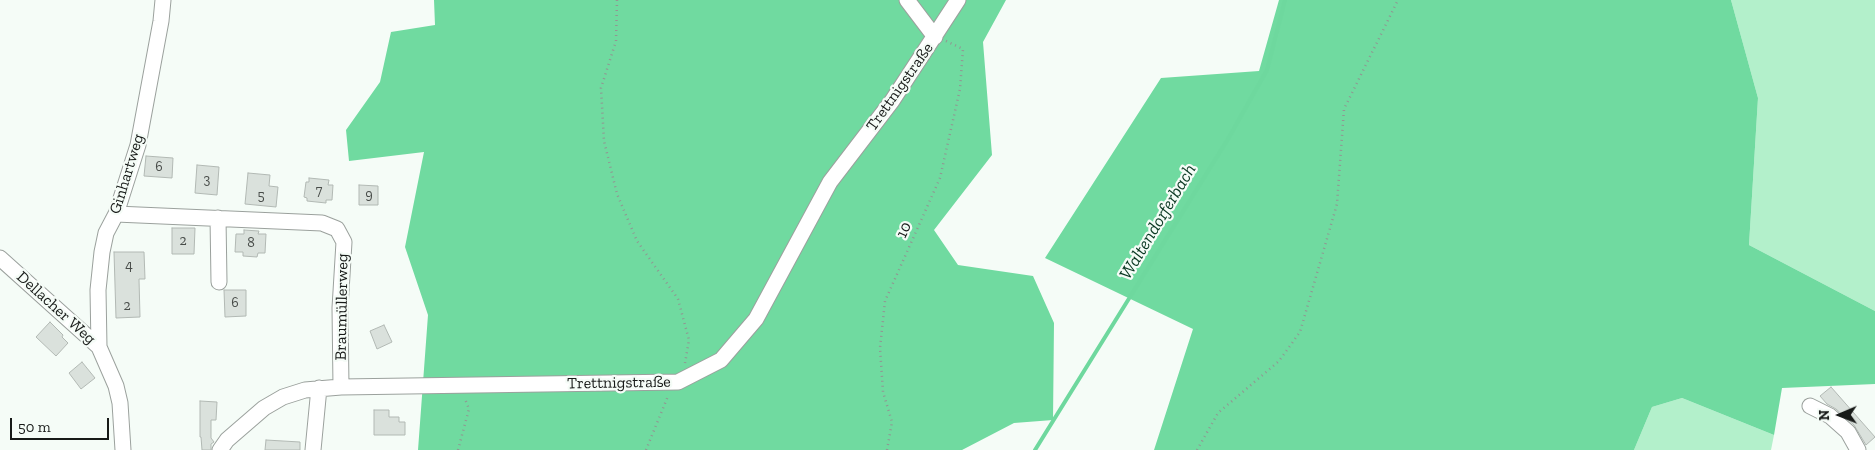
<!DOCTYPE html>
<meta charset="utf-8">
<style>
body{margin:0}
#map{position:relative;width:1875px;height:450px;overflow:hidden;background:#f5fcf7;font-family:"Zilla Slab",serif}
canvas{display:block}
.north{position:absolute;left:1815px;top:390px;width:50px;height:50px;-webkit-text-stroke:4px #f5fcf7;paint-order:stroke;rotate:269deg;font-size:14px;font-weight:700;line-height:20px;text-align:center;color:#171a18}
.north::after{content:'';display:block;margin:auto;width:18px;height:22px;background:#171a18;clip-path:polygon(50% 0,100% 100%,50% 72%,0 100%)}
.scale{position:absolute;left:10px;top:418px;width:99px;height:22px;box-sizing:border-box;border:2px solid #171a18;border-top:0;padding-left:6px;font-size:15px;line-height:18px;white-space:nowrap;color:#171a18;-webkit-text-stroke:4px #f5fcf7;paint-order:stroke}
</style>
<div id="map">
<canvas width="1875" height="450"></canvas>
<div class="north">N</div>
<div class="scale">50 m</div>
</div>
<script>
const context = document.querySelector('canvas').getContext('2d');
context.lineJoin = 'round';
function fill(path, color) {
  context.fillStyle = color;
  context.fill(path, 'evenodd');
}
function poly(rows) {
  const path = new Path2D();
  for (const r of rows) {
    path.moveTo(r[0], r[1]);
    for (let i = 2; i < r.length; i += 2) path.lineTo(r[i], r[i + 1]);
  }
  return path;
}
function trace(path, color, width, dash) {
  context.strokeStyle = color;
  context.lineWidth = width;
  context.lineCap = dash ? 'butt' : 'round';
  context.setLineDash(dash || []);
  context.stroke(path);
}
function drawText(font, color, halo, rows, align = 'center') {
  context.font = font + ' "Zilla Slab",serif';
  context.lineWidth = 4.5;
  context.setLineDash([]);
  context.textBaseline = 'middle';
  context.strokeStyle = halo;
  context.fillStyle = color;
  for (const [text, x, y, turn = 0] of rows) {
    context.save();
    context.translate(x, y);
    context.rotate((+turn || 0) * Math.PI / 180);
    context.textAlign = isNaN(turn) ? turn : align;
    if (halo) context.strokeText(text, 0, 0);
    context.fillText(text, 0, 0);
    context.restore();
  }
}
fill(poly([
 [1731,0,1875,0,1875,311,1749,245,1758,98],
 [1682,398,1774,435,1771,450,1634,450,1652,407]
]), '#b3f0cb');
fill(poly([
 [434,0,1006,0,983,42,992,155,934,230,958,265,1033,276,1054,323,1053,420,1014,423,962,450,418,450,428,315,405,247,424,152,349,161,346,130,380,82,391,32,435,25],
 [1279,0,1731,0,1758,98,1749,245,1875,311,1875,384,1782,388,1774,435,1682,398,1652,407,1634,450,1154,450,1193,329,1045,258,1161,78,1259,71]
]), '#70daa0');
trace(poly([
 [1035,450,1228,139,1267,70,1285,0]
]), '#6ed89e', 4);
const building = poly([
 [146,156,173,158,172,178,144,176,146,156],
 [197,165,219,167,217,195,195,193,197,165],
 [248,173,270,175,269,186,278,187,276,207,245,204,248,173],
 [309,178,329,180,328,185,333,185,332,200,326,200,326,203,307,201,307,198,304,197,306,182,309,182,309,178],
 [359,185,378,186,378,205,359,205,359,185],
 [172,228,195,228,194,254,172,254,172,228],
 [244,230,259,231,258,234,266,234,265,253,258,253,257,257,243,256,243,252,235,252,236,234,244,234,244,230],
 [114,252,144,252,145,279,139,279,140,317,116,318,114,252],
 [224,290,246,290,246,316,225,317,224,290],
 [50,322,63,335,62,337,68,343,56,356,36,337,50,322],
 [384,325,392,342,377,349,370,331,384,325],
 [82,362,95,378,81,389,69,373,82,362],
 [1831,387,1875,437,1866,445,1854,425,1836,409,1827,404,1820,396,1831,387],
 [200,401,217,402,216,420,211,420,211,438,214,442,211,444,211,450,202,450,201,437,200,437,200,401],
 [374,410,389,410,389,417,399,417,399,422,405,422,405,435,374,435,374,410],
 [266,440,300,442,300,450,265,450,266,440]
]);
fill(building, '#dae1dc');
trace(building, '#b2b9b4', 1);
const street = poly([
 [907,0,935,37],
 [116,214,322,223,337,229,344,242,340,308,341,387],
 [218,218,219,282],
 [0,258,99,347,116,386,120,403,123,450],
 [99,347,98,290,102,252,106,233,116,214,138,145,161,21,163,0],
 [1810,406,1830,416,1848,432,1858,450],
 [220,450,227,440,264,408,283,397,305,390,341,387,678,382,721,360,756,319,830,182,892,101,958,0],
 [313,450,319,388]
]);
trace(street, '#9ba19d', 17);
trace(poly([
 [617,0,616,41,601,88,604,141,617,194,637,241,678,299,689,340,685,363],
 [458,450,469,409,465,399],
 [646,450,668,396],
 [887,450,892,422,883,392,880,348,885,301,940,178,960,89,963,49,946,41],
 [1197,450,1218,413,1279,361,1300,332,1337,204,1344,109,1398,0]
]), '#919692', 2.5, [1, 4]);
trace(street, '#fff', 15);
drawText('14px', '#484c49', null, [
 ["6",159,167],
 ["3",207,180],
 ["7",319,191],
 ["9",369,195],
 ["5",261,196],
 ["2",183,241],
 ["8",251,243],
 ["4",129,266],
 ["6",235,303],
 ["2",127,306]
]);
drawText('16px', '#171a18', '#f5fcf7', [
 ["Trettnigstraße",900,87,-55],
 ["Ginhartweg",127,174,-73],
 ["10",904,230,-65],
 ["Braumüllerweg",342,307,-89],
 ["Dellacher Weg",56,308,42],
 ["Trettnigstraße",619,383,-1]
]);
drawText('italic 18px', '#0a3822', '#f5fcf7', [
 ["Waltendorferbach",1158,222,-59]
]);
</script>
